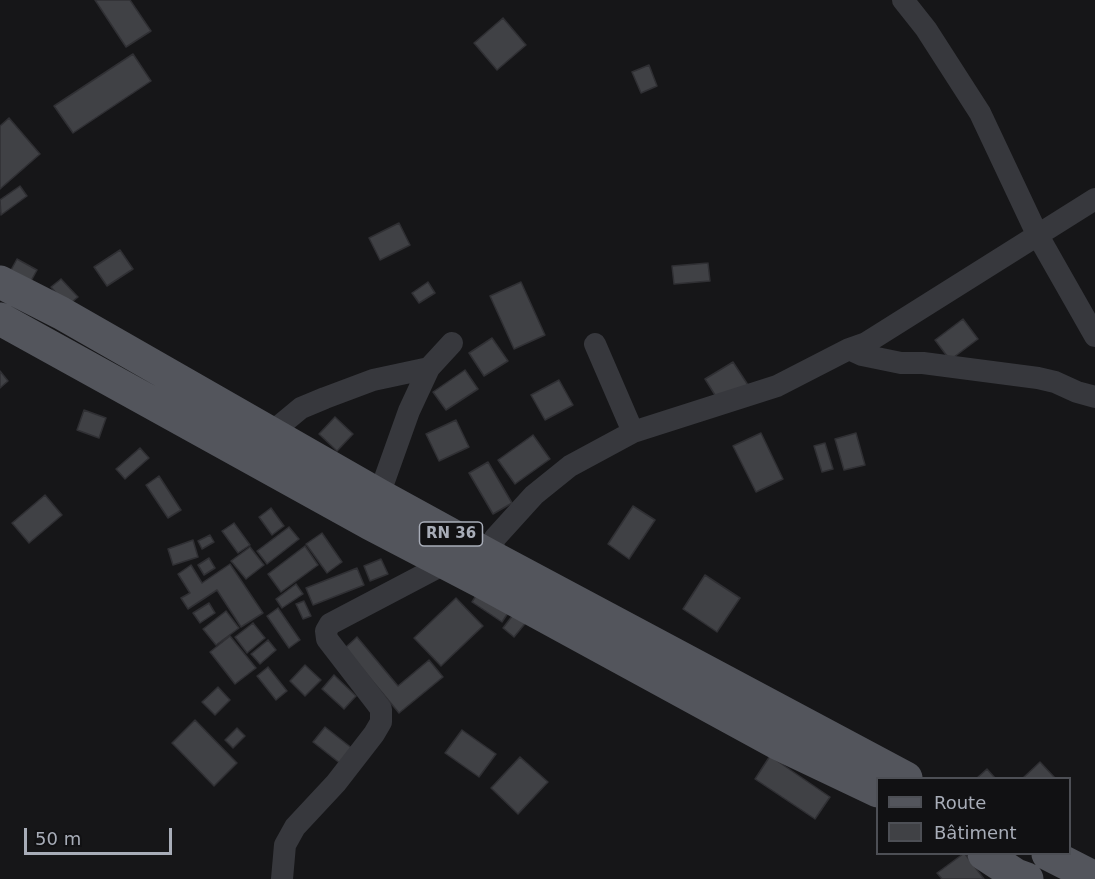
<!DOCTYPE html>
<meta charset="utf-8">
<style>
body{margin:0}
#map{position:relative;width:1095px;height:879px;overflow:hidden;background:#161618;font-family:"DejaVu Sans",sans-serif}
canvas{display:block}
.legend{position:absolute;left:876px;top:777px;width:195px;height:78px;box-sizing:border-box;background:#111113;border:2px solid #4d4f55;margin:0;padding:8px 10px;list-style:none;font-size:18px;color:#a8adb8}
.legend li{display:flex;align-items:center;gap:12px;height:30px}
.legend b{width:30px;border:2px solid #4d4f55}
.scale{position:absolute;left:24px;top:828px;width:148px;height:27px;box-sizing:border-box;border:3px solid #a8adb8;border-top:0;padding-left:8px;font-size:18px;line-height:21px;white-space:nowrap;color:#a8adb8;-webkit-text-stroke:4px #111113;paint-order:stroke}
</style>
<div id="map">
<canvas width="1095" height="879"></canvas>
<ul class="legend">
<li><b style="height:8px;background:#53555c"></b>Route</li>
<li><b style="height:16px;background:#404145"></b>Bâtiment</li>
</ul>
<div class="scale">50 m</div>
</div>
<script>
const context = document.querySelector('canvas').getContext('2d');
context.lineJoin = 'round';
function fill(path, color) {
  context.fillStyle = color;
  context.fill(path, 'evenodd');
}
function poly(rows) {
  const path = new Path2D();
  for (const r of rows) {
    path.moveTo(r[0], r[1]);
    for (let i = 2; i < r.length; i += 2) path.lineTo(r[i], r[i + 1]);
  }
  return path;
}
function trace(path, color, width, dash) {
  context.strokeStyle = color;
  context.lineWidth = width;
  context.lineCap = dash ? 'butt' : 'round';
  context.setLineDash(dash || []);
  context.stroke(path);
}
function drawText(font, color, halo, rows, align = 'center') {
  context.font = font + ' "DejaVu Sans",sans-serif';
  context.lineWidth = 6;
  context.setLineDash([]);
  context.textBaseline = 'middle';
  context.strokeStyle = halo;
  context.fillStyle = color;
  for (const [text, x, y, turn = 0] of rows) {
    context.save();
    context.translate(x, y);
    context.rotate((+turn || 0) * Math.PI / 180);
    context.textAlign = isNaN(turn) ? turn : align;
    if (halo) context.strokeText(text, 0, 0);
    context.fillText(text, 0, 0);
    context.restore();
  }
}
const building = poly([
 [95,0,130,0,151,31,126,47,95,0],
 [503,18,526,45,497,70,474,43,503,18],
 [133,54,151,81,73,133,54,106,133,54],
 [649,65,657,86,641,93,632,72,649,65],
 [9,118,40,154,0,189,0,126,9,118],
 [20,186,27,196,1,215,0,200,20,186],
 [399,223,410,245,380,260,369,238,399,223],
 [120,250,133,269,107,286,94,267,120,250],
 [17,259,37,270,31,281,11,270,17,259],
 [708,263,710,281,674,284,672,266,708,263],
 [61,279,78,297,67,306,51,287,61,279],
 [428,282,435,293,419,303,412,293,428,282],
 [521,282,545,335,514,349,490,296,521,282],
 [963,319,978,339,950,360,935,340,963,319],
 [492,338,508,361,484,376,469,353,492,338],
 [733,362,748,385,720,403,705,379,733,362],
 [465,370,478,389,446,410,433,392,465,370],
 [0,371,8,381,0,388,0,371],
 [559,380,573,405,545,420,531,395,559,380],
 [84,410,106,418,99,438,77,430,84,410],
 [335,417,353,434,337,451,319,434,335,417],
 [456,420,469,447,439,461,426,434,456,420],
 [761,433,783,479,756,492,733,446,761,433],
 [856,433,865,465,844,470,835,439,856,433],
 [533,435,550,459,515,484,498,460,533,435],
 [825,443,833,469,822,472,814,446,825,443],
 [140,448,149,458,125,479,116,469,140,448],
 [488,462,512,503,493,514,469,473,488,462],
 [159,476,181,510,168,518,146,485,159,476],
 [45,495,62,515,29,543,12,523,45,495],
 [633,506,655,520,629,559,608,544,633,506],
 [271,508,284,526,272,535,259,517,271,508],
 [234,523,250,545,238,553,222,531,234,523],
 [289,527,299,539,267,564,257,551,289,527],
 [322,533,342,562,327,573,306,544,322,533],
 [210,535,214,542,202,549,198,541,210,535],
 [193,540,198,557,173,565,168,549,193,540],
 [305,546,318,565,281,592,268,574,305,546],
 [250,547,264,565,246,579,231,561,250,547],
 [209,558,215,568,204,575,198,565,209,558],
 [381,559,388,574,370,581,364,566,381,559],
 [230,564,263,613,241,627,217,590,188,609,181,598,190,593,178,574,191,565,202,583,230,564],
 [357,568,364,585,313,605,306,588,357,568],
 [705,575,740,598,717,632,683,609,705,575],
 [296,584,303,594,282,608,276,599,296,584],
 [482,586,512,607,502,622,472,602,482,586],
 [456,598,483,626,441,666,414,638,456,598],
 [304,601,311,616,303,619,296,604,304,601],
 [209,603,215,613,200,623,193,613,209,603],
 [278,608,300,640,289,648,267,616,278,608],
 [226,611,239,628,216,645,203,629,226,611],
 [516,611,528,620,514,637,503,628,516,611],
 [253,623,265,638,247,653,235,637,253,623],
 [230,636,256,668,235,684,210,652,230,636],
 [357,637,398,686,429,660,443,677,399,713,345,648,357,637],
 [268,640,276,650,260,664,251,654,268,640],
 [305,665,321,680,305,696,290,681,305,665],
 [268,667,287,691,276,700,257,676,268,667],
 [334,675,356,696,344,709,322,689,334,675],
 [218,687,230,700,215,715,202,702,218,687],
 [195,720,237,763,214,786,172,743,195,720],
 [325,727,353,749,341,764,313,742,325,727],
 [237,728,245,736,233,748,225,740,237,728],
 [462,730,496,754,479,777,445,753,462,730],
 [770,756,830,797,815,819,755,779,770,756],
 [520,757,548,782,518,814,491,788,520,757],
 [1040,762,1055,778,1023,778,1040,762],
 [987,769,995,778,977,778,987,769],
 [963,854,965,854,984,879,942,879,937,873,963,854]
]);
fill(building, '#404145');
trace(building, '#303034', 1.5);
trace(poly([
 [903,0,926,29,980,113,1037,234,1095,336],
 [595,344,633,432],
 [849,349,862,355,901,363,923,363,1038,378,1055,382,1077,392,1095,397],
 [272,432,301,408,325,398,373,380,429,368],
 [379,495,409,411,429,368,452,343],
 [490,556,495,538,534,495,570,466,633,432,777,386,849,349,866,343,1095,199],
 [282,879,285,845,295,827,336,783,374,734,381,722,381,709,327,639,326,631,330,624,446,563]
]), '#37383d', 22);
trace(poly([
 [0,282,61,313,379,495,490,556,906,778],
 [0,319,369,523,484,583,777,743,878,791],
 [984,854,1016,875,1027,879],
 [1048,854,1095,878]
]), '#53555c', 33);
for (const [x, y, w] of [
 [451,534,63]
]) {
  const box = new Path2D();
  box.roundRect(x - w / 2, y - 12, w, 24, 4.5);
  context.fillStyle = '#111113';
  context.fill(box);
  trace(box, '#a8adb8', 1.5);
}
drawText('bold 15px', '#a8adb8', null, [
 ["RN 36",451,534]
]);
</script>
